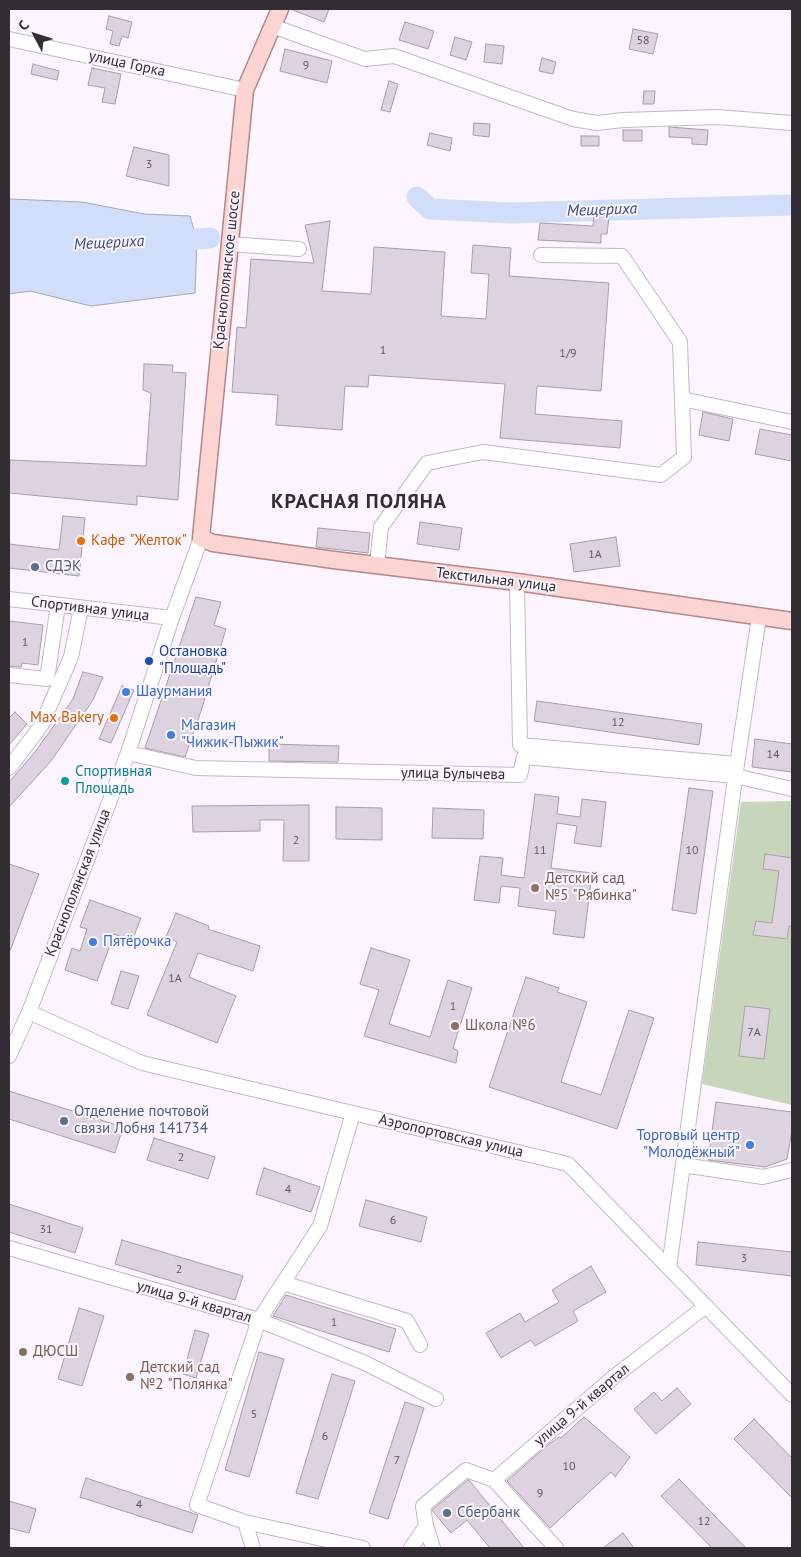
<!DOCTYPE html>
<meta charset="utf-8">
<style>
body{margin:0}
#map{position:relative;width:801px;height:1557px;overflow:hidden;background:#fcf4fe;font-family:"PT Sans",sans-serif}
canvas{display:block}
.frame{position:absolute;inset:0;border:10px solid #322e33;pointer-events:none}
.north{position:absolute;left:10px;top:10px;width:50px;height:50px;-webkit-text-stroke:4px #fcf4fe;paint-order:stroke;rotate:310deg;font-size:14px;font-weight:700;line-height:20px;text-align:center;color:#322e33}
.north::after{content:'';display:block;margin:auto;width:18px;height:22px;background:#322e33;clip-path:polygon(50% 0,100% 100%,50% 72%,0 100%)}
</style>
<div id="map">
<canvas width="801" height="1557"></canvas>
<div class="frame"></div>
<div class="north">С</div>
</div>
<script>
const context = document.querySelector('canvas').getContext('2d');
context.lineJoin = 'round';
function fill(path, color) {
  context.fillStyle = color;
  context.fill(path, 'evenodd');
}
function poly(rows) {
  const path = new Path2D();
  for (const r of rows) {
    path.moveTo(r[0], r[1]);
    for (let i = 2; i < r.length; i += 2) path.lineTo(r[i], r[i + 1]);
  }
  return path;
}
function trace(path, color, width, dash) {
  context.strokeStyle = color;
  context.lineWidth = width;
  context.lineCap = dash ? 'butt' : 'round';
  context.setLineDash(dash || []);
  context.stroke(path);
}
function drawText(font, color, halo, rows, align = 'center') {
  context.font = font + ' "PT Sans",sans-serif';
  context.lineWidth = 4;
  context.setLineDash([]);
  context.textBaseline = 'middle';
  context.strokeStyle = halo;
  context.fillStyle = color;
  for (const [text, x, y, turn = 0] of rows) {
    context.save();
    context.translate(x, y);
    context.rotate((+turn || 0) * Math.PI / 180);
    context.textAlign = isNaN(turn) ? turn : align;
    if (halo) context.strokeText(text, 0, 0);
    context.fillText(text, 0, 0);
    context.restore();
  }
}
fill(poly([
 [792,801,792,1105,702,1084,741,802]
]), '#c7d6bb');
const water = poly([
 [9,199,82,202,144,214,190,216,197,240,195,293,91,306,30,291,9,294,9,199]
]);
fill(water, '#d1def9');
trace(water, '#a1a9be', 1);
trace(poly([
 [417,197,430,209,511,213,792,205],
 [169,241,210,238]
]), '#d1def9', 21);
const building = poly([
 [290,9,329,9,324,22,290,9],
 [109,16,132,22,128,38,122,36,119,46,110,44,113,31,106,29,109,16],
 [405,22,434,31,428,49,399,40,405,22],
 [633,29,658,34,653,54,629,49,633,29],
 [455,37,472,42,466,60,450,55,455,37],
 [486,44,504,46,502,64,484,62,486,44],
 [285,49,332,61,327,83,280,71,285,49],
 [542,58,556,62,553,74,539,71,542,58],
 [33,64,59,71,57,80,31,74,33,64],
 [92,68,121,74,115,104,102,102,105,88,88,85,92,68],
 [389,81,398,84,390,112,381,110,389,81],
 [644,91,655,91,654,104,643,104,644,91],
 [474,123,490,124,489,137,473,135,474,123],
 [669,127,708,130,707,145,692,144,692,138,669,137,669,127],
 [623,130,642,130,642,141,623,141,623,130],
 [430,133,452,138,450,151,427,145,430,133],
 [581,136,599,136,599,146,581,146,581,136],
 [134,147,169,155,169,186,126,176,134,147],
 [594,215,609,217,607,234,601,234,601,243,538,240,540,223,593,226,594,215],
 [330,221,322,291,371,294,374,247,445,252,441,316,486,319,489,274,471,273,473,245,511,248,509,276,609,283,601,391,537,386,535,414,622,421,620,448,500,438,505,384,369,375,368,387,345,386,342,430,276,425,278,395,232,392,237,327,246,328,251,259,314,263,305,225,330,221],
 [144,364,173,365,172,372,186,373,178,500,137,496,137,505,9,493,10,460,146,466,151,393,143,390,144,364],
 [703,412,733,419,729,441,699,435,703,412],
 [760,429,792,435,792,461,755,454,760,429],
 [63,516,85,518,79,576,9,568,9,544,59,550,63,516],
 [420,522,462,528,459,550,417,544,420,522],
 [318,528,370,533,368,553,316,547,318,528],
 [616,537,620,566,574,572,570,544,616,537],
 [196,597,221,602,214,625,226,629,201,711,185,757,145,748,196,597],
 [9,621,43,625,38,665,22,663,21,667,9,666,9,621],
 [83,672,103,677,93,700,51,761,9,807,9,782,35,752,73,699,83,672],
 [122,686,134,690,111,743,99,739,122,686],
 [537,701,702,724,699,745,534,721,537,701],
 [15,712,27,724,9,745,9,718,15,712],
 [755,739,792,744,792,772,752,767,755,739],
 [269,744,339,746,338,762,269,761,269,744],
 [689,788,713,791,696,914,672,910,689,788],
 [535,794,559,797,557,814,580,817,582,799,606,802,601,847,574,843,577,826,557,823,551,868,592,873,584,938,553,934,556,911,518,906,520,888,501,886,499,903,474,900,480,856,503,858,501,875,524,878,535,794],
 [309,805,309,861,283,861,284,820,260,820,260,831,193,832,192,806,309,805],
 [336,807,382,808,382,840,336,839,336,807],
 [433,808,484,810,483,839,432,838,433,808],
 [765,854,792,858,792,926,789,926,787,939,753,935,756,921,772,923,779,871,763,869,765,854],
 [9,864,39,874,10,951,9,951,9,864],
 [90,900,141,918,132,941,114,934,97,981,65,970,72,948,80,951,87,929,80,927,90,900],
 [176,913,209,926,208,929,260,946,253,971,198,953,189,977,236,996,217,1043,147,1015,177,942,166,937,176,913],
 [371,948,410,960,389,1024,430,1037,448,980,472,988,453,1048,458,1051,456,1063,364,1036,379,990,360,984,371,948],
 [121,971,139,976,128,1009,111,1004,121,971],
 [526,977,559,988,557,992,587,1002,561,1082,601,1095,629,1010,654,1018,617,1129,489,1087,526,977],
 [745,1006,770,1009,764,1059,739,1056,745,1006],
 [9,1091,123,1127,115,1153,9,1119,9,1091],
 [716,1102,792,1112,792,1130,787,1159,765,1167,708,1160,716,1102],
 [154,1138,215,1157,208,1179,147,1160,154,1138],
 [264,1168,320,1187,311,1212,256,1194,264,1168],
 [366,1200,427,1217,421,1242,359,1226,366,1200],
 [9,1204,83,1228,75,1253,9,1232,9,1204],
 [122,1240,243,1276,235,1300,115,1264,122,1240],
 [698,1242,792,1252,792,1276,696,1265,698,1242],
 [591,1266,606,1292,573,1311,578,1321,535,1346,531,1340,501,1358,486,1333,520,1313,525,1322,559,1302,552,1290,591,1266],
 [286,1295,396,1329,389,1352,273,1316,286,1295],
 [79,1308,104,1316,82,1386,58,1379,79,1308],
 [195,1330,209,1334,196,1378,183,1374,195,1330],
 [259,1352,284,1359,249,1477,225,1470,259,1352],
 [332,1374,355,1381,318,1499,296,1493,332,1374],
 [677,1388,691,1404,656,1434,634,1409,654,1392,662,1401,677,1388],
 [405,1402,424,1408,388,1519,369,1513,405,1402],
 [584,1417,630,1457,615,1477,611,1472,550,1528,507,1481,549,1444,559,1437,561,1438,584,1417],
 [754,1419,792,1458,792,1498,734,1439,754,1419],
 [86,1478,198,1515,192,1533,80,1497,86,1478],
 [679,1479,746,1548,712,1548,661,1496,679,1479],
 [468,1480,469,1480,524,1548,490,1548,467,1520,451,1533,432,1510,468,1480],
 [9,1501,36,1509,29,1533,9,1528,9,1501],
 [623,1533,634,1548,603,1548,623,1533]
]);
fill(building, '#ddd3e0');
trace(building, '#a79eaa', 1);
const minor = poly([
 [272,26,365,59,394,56,573,119,597,123,623,120,718,117,792,123],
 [9,39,245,90],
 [229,244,299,249],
 [682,399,792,422],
 [377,565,381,527,427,463,483,452,661,475,684,457,680,342,622,256,541,255],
 [517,582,520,745,737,764],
 [9,599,172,618],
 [9,675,47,679,58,605],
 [128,753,196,768,520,775,524,757,735,776,792,789],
 [9,768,41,726,71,657,81,608],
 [29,1012,142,1063,568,1164,792,1395],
 [9,1056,29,1012,128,753,172,618,201,538],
 [353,1113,320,1226,259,1320,365,1363,436,1399],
 [683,1165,763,1177,792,1170],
 [9,1248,259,1320,197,1505,245,1522,363,1548],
 [669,1268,737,764,759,617],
 [283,1283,407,1321,420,1345],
 [494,1480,556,1548],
 [245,1522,253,1548],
 [426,1526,433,1548],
 [411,1548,426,1526,423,1506,466,1470,494,1480,615,1376,706,1306]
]);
const major = poly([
 [280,9,245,90,201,538,213,543,334,560,517,582,792,621]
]);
trace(minor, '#c3b9c6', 16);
trace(major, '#b48888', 19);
trace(minor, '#fff', 14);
trace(major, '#fcd5d3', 16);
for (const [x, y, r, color] of [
 [81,541,5,"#e8710a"],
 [35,567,5,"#5c6f8a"],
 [149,661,5,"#1a4fb4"],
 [126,692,5,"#3f7fe0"],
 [114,718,5,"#e8710a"],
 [171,735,5,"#3f7fe0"],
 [65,781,5,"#0f9aa8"],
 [535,888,5,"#8d6e63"],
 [93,942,5,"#3f7fe0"],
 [455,1026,5,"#8d6e63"],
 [64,1121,5,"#5c6f8a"],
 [750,1145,5,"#3f7fe0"],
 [23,1352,5,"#8d6e63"],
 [130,1377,5,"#8d6e63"],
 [447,1513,5,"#5c6f8a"]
]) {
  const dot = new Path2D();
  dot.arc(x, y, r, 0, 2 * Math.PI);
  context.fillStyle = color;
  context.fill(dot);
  trace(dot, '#fcf4fe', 2);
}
drawText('12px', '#5d575e', null, [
 ["58",643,41],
 ["9",306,66],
 ["3",149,165],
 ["1",383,351],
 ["1/9",568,354],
 ["1А",595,555],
 ["1",25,643],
 ["12",618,723],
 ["14",773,755],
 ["2",296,841],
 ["11",540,851],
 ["10",692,851],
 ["1А",175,979],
 ["1",453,1007],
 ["7А",754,1033],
 ["2",181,1158],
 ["4",288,1190],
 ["6",393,1221],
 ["31",46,1230],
 ["3",744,1259],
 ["2",179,1270],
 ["1",334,1323],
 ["5",254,1415],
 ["6",325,1437],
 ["7",397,1461],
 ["10",569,1467],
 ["9",540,1494],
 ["4",139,1505],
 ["12",704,1522]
]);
drawText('15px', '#322e33', '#fcf4fe', [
 ["улица Горка",127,64,12],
 ["Краснополянское шоссе",227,270,-84],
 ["Текстильная улица",496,580,7],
 ["Спортивная улица",90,609,7],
 ["улица Булычева",453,774,1],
 ["Краснополянская улица",78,883,-69],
 ["Аэропортовская улица",451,1136,13],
 ["улица 9-й квартал",194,1302,16],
 ["улица 9-й квартал",582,1405,-40]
]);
drawText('15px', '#c56008', '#fcf4fe', [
 ["Кафе \"Желток\"",91,541],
 ["Max Bakery",104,718,"right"]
], 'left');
drawText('15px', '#4e5e75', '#fcf4fe', [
 ["СДЭК",45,567],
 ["Отделение почтовой",74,1112],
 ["связи Лобня 141734",74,1129],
 ["Сбербанк",457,1513]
], 'left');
drawText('15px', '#164399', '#fcf4fe', [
 ["Остановка",159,652],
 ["\"Площадь\"",159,669]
], 'left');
drawText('15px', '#366cbe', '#fcf4fe', [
 ["Шаурмания",136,692],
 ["Магазин",181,726],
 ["\"Чижик-Пыжик\"",181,743],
 ["Пятёрочка",103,942],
 ["Торговый центр",740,1136,"right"],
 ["\"Молодёжный\"",740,1153,"right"]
], 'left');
drawText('15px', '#0d838f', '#fcf4fe', [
 ["Спортивная",75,772],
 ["Площадь",75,789]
], 'left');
drawText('15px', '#785e54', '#fcf4fe', [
 ["Детский сад",545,879],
 ["№5 \"Рябинка\"",545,896],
 ["Школа №6",465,1026],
 ["ДЮСШ",33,1352],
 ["Детский сад",140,1368],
 ["№2 \"Полянка\"",140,1385]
], 'left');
drawText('italic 16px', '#394e7a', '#fcf4fe', [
 ["Мещериха",602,210,-2],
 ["Мещериха",109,243,-3]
]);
context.letterSpacing = '1px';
drawText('bold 20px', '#322e33', '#fcf4fe', [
 ["КРАСНАЯ ПОЛЯНА",359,502]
]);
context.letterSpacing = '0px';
</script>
